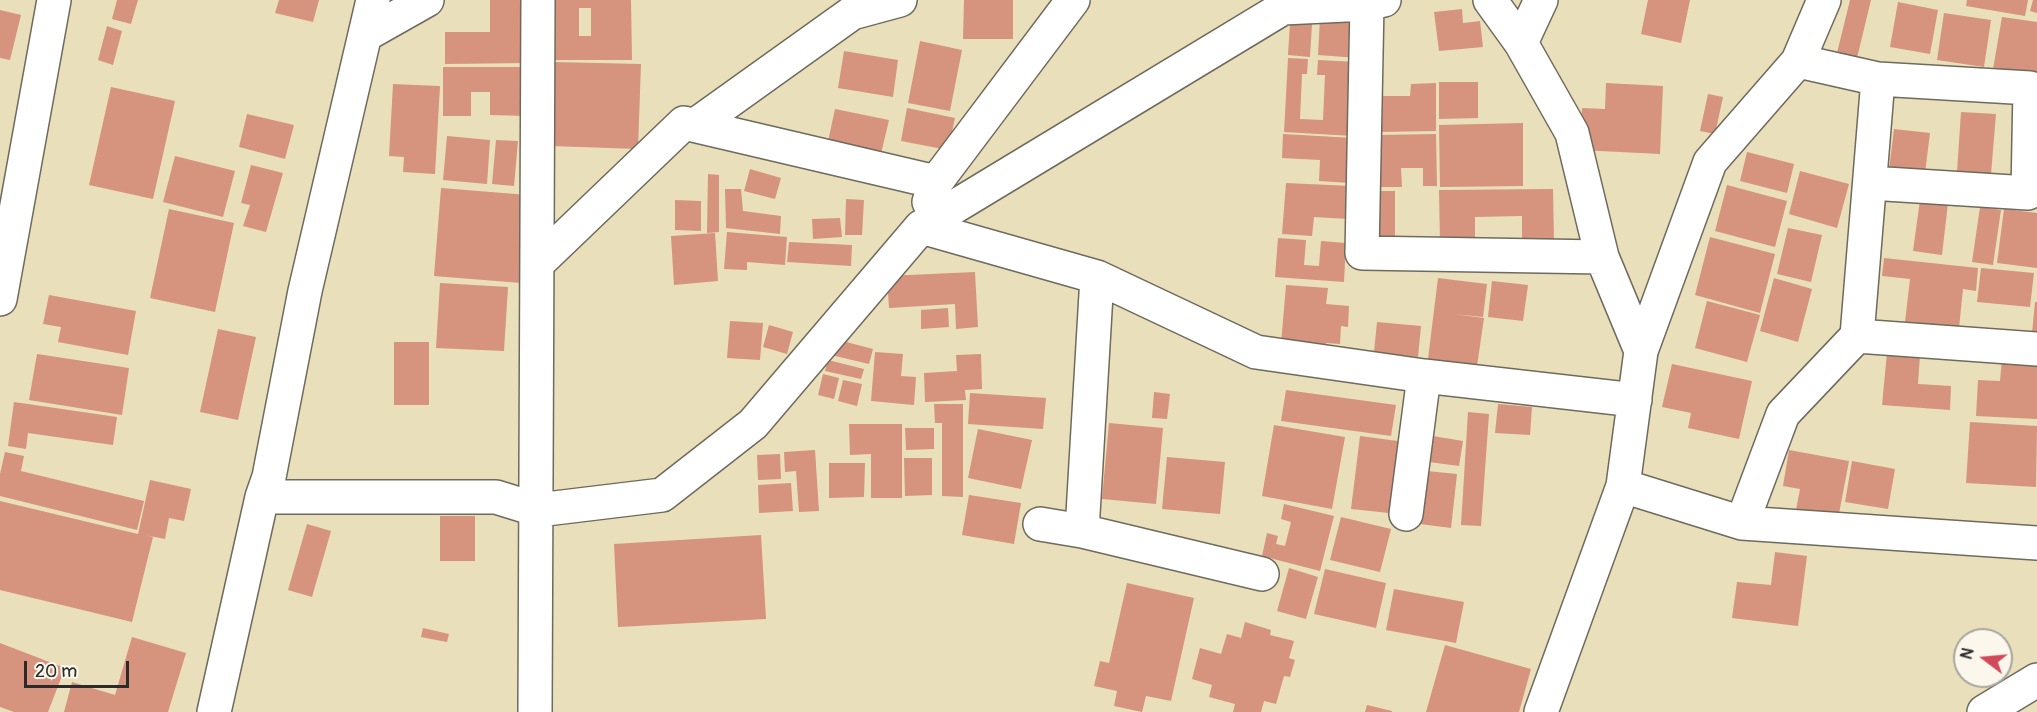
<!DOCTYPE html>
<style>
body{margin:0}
#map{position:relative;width:2037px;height:712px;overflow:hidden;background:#eadfbb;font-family:Pangolin,sans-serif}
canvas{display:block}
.north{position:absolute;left:1953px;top:628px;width:60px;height:60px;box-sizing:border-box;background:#fbf7ec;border:2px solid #a8a59f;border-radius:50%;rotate:286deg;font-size:16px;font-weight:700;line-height:24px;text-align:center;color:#2b2b2b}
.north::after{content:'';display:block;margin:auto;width:21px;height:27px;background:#d1495b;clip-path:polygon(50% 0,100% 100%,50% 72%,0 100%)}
.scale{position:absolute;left:24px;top:661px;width:105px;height:27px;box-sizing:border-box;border:3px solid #2b2b2b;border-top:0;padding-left:8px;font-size:18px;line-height:21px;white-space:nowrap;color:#2b2b2b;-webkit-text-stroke:4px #fbf7ec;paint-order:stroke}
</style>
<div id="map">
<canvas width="2037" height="712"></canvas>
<div class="north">N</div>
<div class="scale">20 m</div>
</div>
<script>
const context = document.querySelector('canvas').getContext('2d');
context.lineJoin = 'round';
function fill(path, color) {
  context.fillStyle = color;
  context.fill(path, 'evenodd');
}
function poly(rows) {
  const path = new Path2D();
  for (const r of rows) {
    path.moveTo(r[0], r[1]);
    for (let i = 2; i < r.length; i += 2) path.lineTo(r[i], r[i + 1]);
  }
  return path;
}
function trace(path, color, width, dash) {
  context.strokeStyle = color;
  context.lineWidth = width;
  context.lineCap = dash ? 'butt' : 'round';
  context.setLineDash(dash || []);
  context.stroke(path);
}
fill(poly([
 [117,0,138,0,131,24,112,19],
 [279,0,319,0,313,22,275,13],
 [490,0,528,0,528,63,445,64,445,32,490,32],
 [556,0,631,0,632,60,555,60],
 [579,8,591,8,591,36,579,36],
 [964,0,1013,0,1013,39,963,39],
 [1648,0,1690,0,1681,43,1641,34],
 [1850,0,1871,0,1857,58,1837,53],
 [1967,0,2028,0,2025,16,1966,6],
 [2033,0,2037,0,2037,13,2030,11],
 [1898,2,1938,10,1930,54,1890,47],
 [1462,9,1463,23,1480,21,1483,47,1439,51,1434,12],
 [0,10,21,15,10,60,0,58],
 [1944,13,1991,20,1984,67,1937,60],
 [2002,17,2037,22,2037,82,1992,75],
 [1320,18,1360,20,1358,58,1318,55],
 [1290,23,1312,24,1310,57,1288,55],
 [107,26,122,31,113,65,98,60],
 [920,41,962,50,950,111,908,103],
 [844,51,898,60,893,97,838,88],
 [1288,58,1308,59,1307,74,1302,74,1300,119,1323,120,1325,75,1317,75,1318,60,1357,62,1353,136,1284,132],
 [553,62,641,64,638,149,551,146],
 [443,67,529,67,528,116,490,115,490,92,471,92,471,116,443,116],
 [1439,82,1478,82,1478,118,1439,119],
 [1436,83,1436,131,1378,132,1378,96,1410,96,1411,84],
 [1606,83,1663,86,1660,154,1580,150,1582,108,1605,109],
 [393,84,440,86,435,174,403,172,404,157,389,156],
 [111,87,175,101,153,199,89,185],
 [1708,94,1723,97,1715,134,1700,131],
 [907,108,955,118,948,150,901,141],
 [835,109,889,120,880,158,827,146],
 [1961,112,1996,114,1991,174,1957,172],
 [247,114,294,125,285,159,239,147],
 [1523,123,1523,186,1440,187,1439,125],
 [1894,129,1930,133,1925,173,1889,170],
 [1283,134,1353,138,1350,183,1319,181,1320,160,1282,158],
 [1436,134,1437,186,1423,186,1423,168,1401,168,1402,187,1379,187,1378,135],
 [447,136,490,140,487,184,443,180],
 [496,140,518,141,514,186,492,184],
 [1747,152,1794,164,1787,193,1740,181],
 [175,156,235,171,223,217,163,202],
 [251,165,283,173,266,232,243,226,250,205,241,203],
 [750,169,781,178,775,199,744,191],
 [1800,171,1849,184,1837,228,1789,214],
 [708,174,719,175,719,232,707,233],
 [1286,183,1351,186,1349,219,1314,217,1312,236,1282,234],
 [1727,185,1787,201,1775,247,1715,231],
 [441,188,528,195,521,283,434,276],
 [725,189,741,189,743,211,781,216,780,234,726,228],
 [1553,189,1554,242,1522,243,1522,216,1475,217,1475,243,1440,243,1439,190],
 [1376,191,1395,191,1395,241,1376,241],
 [846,199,864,200,862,235,845,235],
 [675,200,701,201,701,231,675,230],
 [1920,200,1948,203,1942,255,1913,251],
 [1980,207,2001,210,1993,265,1972,262],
 [169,209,234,223,215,312,150,298],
 [2004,209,2037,213,2037,268,1997,263],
 [840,218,842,237,813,239,812,219],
 [1788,228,1822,235,1811,282,1777,274],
 [727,232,787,237,785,265,747,262,747,270,724,269],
 [715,233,718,281,674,285,671,236],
 [1710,237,1775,254,1760,313,1695,295],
 [1278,238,1306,240,1304,265,1319,266,1321,241,1346,243,1344,282,1275,277],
 [789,242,852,245,851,266,787,262],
 [1884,258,1978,268,1976,291,1963,289,1959,328,1905,322,1910,279,1882,276],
 [1981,268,2034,273,2030,307,1977,302],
 [975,272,978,327,956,329,955,304,889,308,887,276],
 [1438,278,1487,284,1483,317,1453,314,1484,318,1477,366,1428,359],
 [1774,278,1812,289,1798,342,1760,331],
 [1492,281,1528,285,1523,321,1488,317],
 [440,283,508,287,504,351,436,348],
 [1286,285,1328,288,1326,304,1349,306,1348,327,1341,326,1340,344,1326,343,1326,347,1281,344],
 [49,295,136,311,128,355,58,342,61,327,43,324],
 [1707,301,1760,315,1747,362,1695,348],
 [2035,302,2037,302,2037,333,2032,333],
 [948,308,949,327,921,329,921,310],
 [730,321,763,323,760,360,727,358],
 [1377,322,1421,326,1418,357,1374,352],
 [769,325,793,332,787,354,763,347],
 [218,329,256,337,238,420,200,412],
 [835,339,873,349,869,364,831,355],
 [394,342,429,342,429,405,394,405],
 [875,352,903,354,901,376,916,377,914,405,871,401],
 [1887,353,1920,355,1918,384,1951,386,1950,410,1882,405],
 [37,354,129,368,122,415,29,400],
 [981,354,982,389,965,390,966,400,925,402,924,373,957,371,956,355],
 [2002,358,2037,360,2037,419,1976,416,1978,380,2000,381],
 [828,360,864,369,861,379,825,371],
 [1672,364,1752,381,1739,439,1688,428,1691,413,1662,407],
 [823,374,839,378,834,399,818,395],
 [843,380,862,384,857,406,838,401],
 [1286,390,1396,405,1391,436,1281,421],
 [1154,392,1170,394,1167,419,1152,418],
 [970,393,1046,398,1043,429,968,424],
 [14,402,117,417,113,445,28,433,26,449,8,446],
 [934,404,963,404,963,497,942,496,942,423,935,423],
 [1498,404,1532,407,1530,435,1495,433],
 [1468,412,1489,414,1481,526,1461,525],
 [1970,422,2037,426,2036,487,1966,483],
 [1109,423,1163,428,1156,504,1102,499],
 [849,424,902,424,902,498,871,498,871,454,850,455],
 [1274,425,1345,437,1332,509,1262,496],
 [905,428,934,428,934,449,906,450],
 [978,429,1032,440,1021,489,968,478],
 [1360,436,1398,441,1389,513,1351,509],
 [1433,436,1463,441,1459,466,1429,462],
 [815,450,819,511,799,512,796,471,785,472,784,452],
 [1789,450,1849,461,1838,519,1796,510,1800,489,1783,486],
 [5,452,24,456,21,471,144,501,137,530,0,496,0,474],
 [780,454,781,479,758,480,757,455],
 [1167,457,1225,462,1220,514,1162,509],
 [904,458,932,458,932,495,905,496],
 [1852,461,1895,469,1888,509,1845,502],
 [829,463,865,463,864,497,829,498],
 [1427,471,1457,474,1451,528,1420,524],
 [150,480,191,489,184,521,169,518,165,539,145,535,153,537,132,622,0,590,0,501,138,534],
 [791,483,793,511,759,513,758,485],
 [969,495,1021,503,1014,544,962,535],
 [1284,504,1334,516,1320,571,1262,556,1267,533,1278,536,1276,544,1285,546,1291,522,1281,519],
 [440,516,475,516,475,561,440,561],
 [1341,517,1391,529,1380,572,1330,560],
 [307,524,331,531,312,597,288,590],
 [761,535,766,619,618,627,614,544],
 [1775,552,1807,556,1798,626,1732,618,1737,582,1771,585],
 [1289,568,1318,577,1306,619,1277,611],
 [1325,569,1386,583,1376,628,1314,614],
 [1127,583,1194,598,1171,701,1146,696,1142,712,1114,706,1117,691,1094,686,1100,661,1109,663],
 [1394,589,1464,602,1456,643,1386,630],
 [1245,622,1271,630,1270,635,1294,641,1289,658,1295,660,1290,677,1284,676,1276,704,1264,701,1261,712,1233,712,1235,704,1209,697,1212,685,1192,679,1200,648,1221,654,1227,634,1241,638],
 [423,628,449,634,447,642,421,637],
 [132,637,186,653,168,712,64,712,72,682,115,695],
 [0,643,65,668,48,712,14,712,0,707],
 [1445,645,1531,669,1519,712,1426,712],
 [1367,705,1392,711,1392,712,1365,712]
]), '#d6937d');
const minor = poly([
 [1384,0,1367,4,1362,253,1602,257],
 [1490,0,1521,43,1572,133,1602,257,1641,351],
 [365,35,427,0],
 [1521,43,1541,0],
 [697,124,852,13,900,0],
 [1870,183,2028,193,2030,88,1878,79],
 [929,202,936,182,1073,0],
 [921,227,1097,277,1256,352,1424,376,1635,400],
 [539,262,684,123,936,182],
 [0,299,54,0],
 [1857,336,2037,349],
 [1623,486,1742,523,2037,543],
 [262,497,496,497,538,510,662,495,753,424,921,227,1283,8,1367,4],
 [1406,514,1424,376],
 [1742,523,1783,414,1857,336,1878,79,1798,61],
 [1040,524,1082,531,1262,574],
 [1082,531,1097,277],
 [214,712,262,497,269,477,305,291,373,0],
 [535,712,538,0],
 [1541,712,1623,486,1641,351,1710,162,1798,61,1824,0],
 [1984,712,2037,680]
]);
trace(minor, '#6e6a5d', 36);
trace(minor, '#fff', 33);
</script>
